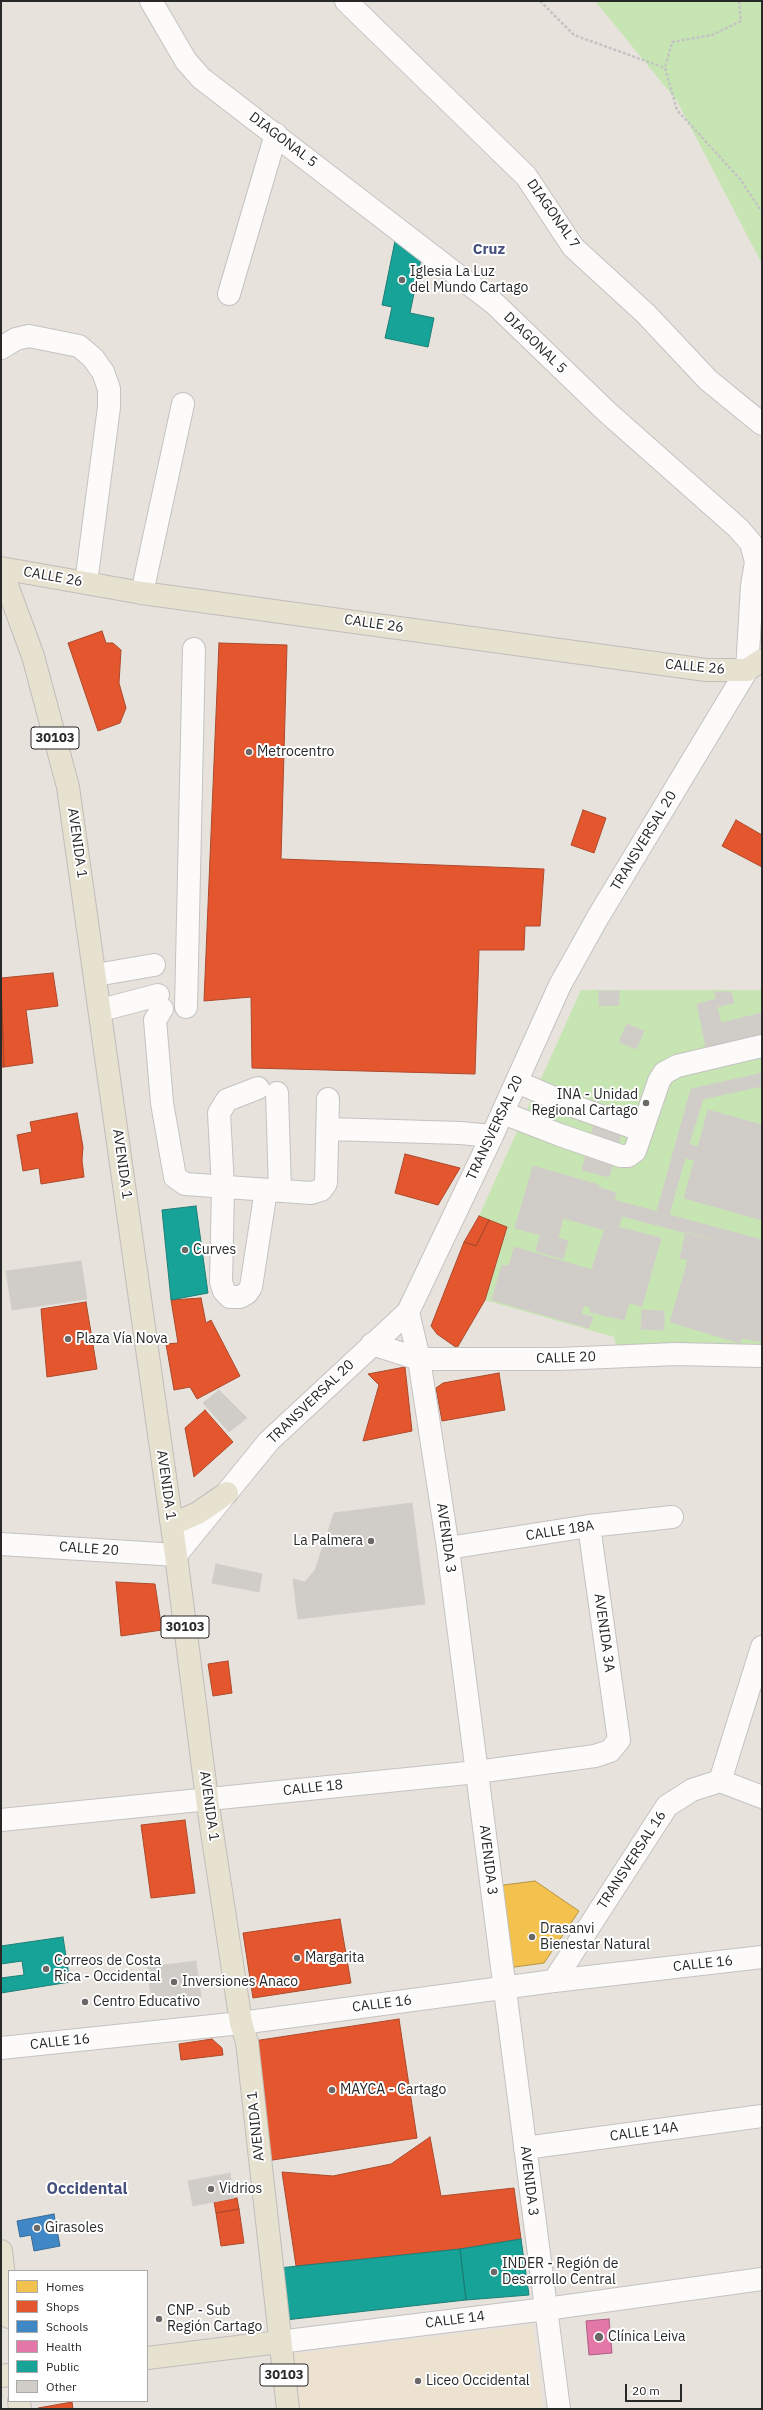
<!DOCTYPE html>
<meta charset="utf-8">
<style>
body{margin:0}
#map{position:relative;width:763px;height:2410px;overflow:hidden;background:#e8e2dc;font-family:"IBM Plex Sans",sans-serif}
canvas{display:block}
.frame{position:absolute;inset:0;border:2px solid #282828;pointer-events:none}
.legend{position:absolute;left:8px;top:2270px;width:140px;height:132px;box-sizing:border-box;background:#fff;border:1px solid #a9a9a9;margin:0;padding:5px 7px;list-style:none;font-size:12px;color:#282828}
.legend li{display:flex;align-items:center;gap:8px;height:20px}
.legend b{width:20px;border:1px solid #a9a9a9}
.scale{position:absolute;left:625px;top:2384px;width:57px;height:18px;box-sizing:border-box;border:2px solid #282828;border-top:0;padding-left:5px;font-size:12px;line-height:14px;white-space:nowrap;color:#282828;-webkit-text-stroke:3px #fff;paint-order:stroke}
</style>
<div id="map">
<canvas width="763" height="2410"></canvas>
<div class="frame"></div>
<ul class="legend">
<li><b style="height:11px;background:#f2c14e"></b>Homes</li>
<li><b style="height:11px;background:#e4572e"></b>Shops</li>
<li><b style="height:11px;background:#3f88c5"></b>Schools</li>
<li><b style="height:11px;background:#e377a8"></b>Health</li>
<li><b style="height:11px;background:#17a398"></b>Public</li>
<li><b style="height:11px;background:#d0ccc8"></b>Other</li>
</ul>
<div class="scale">20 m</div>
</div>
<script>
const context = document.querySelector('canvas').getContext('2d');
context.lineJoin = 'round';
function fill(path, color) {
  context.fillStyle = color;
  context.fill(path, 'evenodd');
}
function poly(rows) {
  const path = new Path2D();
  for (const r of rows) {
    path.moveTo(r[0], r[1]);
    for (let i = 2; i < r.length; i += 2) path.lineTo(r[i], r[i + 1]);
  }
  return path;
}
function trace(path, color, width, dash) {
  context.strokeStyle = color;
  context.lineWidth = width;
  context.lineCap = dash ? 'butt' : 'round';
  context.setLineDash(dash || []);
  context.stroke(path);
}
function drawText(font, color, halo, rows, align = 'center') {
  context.font = font + ' "IBM Plex Sans",sans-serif';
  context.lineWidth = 4;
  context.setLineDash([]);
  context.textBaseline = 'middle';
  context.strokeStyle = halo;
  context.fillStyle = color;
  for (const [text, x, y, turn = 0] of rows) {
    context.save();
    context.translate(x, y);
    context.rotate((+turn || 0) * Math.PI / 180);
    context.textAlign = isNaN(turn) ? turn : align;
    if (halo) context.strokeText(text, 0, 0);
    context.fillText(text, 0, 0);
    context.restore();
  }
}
fill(poly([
 [533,2325,543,2409,300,2409,293,2354]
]), '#ece2cf');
fill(poly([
 [595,1,762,1,762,264,677,101],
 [581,990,762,990,762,1347,617,1349,614,1337,485,1300,507,1228,479,1216]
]), '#c7e5b2');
const homes = poly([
 [535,1881,579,1911,544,1963,507,1968,496,1886,535,1881]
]);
fill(homes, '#f2c14e');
trace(homes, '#b59343', 1);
const shops = poly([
 [102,631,106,643,113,643,121,650,119,683,126,708,120,723,98,731,68,643,102,631],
 [219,643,287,645,281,859,544,869,540,926,525,926,524,950,479,950,475,1074,252,1068,251,997,204,1001,219,643],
 [583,810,606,818,594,853,571,845,583,810],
 [736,820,762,835,762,867,722,846,736,820],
 [53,973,58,1006,26,1010,33,1063,4,1067,1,978,53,973],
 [1,983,4,1067,1,1067,1,983],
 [77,1113,83,1147,82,1160,84,1177,41,1184,39,1168,23,1171,17,1135,32,1132,30,1122,77,1113],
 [405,1154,460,1168,438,1205,395,1193,405,1154],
 [479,1216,489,1220,476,1246,464,1242,479,1216],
 [489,1220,507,1227,485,1300,457,1348,437,1334,431,1326,464,1242,476,1246,489,1220],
 [201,1298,206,1323,211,1320,240,1376,197,1399,190,1387,174,1390,166,1344,178,1343,171,1300,201,1298],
 [86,1302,97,1369,47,1377,41,1309,86,1302],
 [405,1367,412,1431,363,1441,379,1385,368,1374,405,1367],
 [499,1373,505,1410,442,1421,436,1388,443,1383,499,1373],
 [205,1410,233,1442,194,1477,185,1428,205,1410],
 [116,1582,155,1584,162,1630,121,1636,116,1582],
 [228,1661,232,1693,213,1696,208,1664,228,1661],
 [185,1820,195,1893,151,1898,141,1825,185,1820],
 [340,1919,351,1983,253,1998,243,1933,340,1919],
 [399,2019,417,2138,266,2161,247,2042,399,2019],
 [212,2039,222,2048,223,2055,181,2060,179,2044,212,2039],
 [430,2137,441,2196,514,2188,521,2239,460,2249,296,2266,282,2172,333,2176,391,2164,430,2137],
 [237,2198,239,2209,216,2213,214,2202,237,2198],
 [239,2209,244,2243,221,2246,216,2213,239,2209],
 [72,2402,73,2409,38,2409,38,2408,72,2402]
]);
fill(shops, '#e4572e');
trace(shops, '#ac492c', 1);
const schools = poly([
 [54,2214,60,2246,34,2251,31,2235,20,2237,17,2221,54,2214]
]);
fill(schools, '#3f88c5');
trace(schools, '#386b96', 1);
const health = poly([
 [609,2319,612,2353,589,2355,586,2321,609,2319]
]);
fill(health, '#e377a8');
trace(health, '#ab5f82', 1);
const public = poly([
 [396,236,422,254,410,313,434,318,428,347,385,338,392,307,382,305,396,236],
 [196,1206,208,1293,171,1300,162,1210,196,1206],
 [63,1937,70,1982,1,1993,1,1978,24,1975,22,1961,1,1964,1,1946,63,1937],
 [521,2239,529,2295,466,2300,460,2249,521,2239],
 [460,2249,466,2300,285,2320,279,2268,460,2249]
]);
fill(public, '#17a398');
trace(public, '#1c7e76', 1);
const building = poly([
 [599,991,619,991,619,1005,599,1006,599,991],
 [715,992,731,992,734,1003,717,1007,721,1023,762,1013,762,1034,706,1047,697,1004,716,999,715,992],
 [627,1024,644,1031,636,1049,619,1042,627,1024],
 [762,1073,762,1086,703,1099,689,1144,698,1147,694,1160,685,1158,669,1215,657,1211,691,1089,762,1073],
 [599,1105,627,1113,609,1177,582,1170,599,1105],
 [708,1110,762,1125,762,1220,684,1198,708,1110],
 [533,1166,599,1185,598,1187,616,1193,606,1230,563,1218,558,1238,568,1241,563,1259,536,1251,540,1235,515,1228,533,1166],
 [614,1200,762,1240,762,1253,622,1216,618,1227,614,1226,599,1272,592,1269,614,1200],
 [614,1226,661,1238,642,1306,629,1303,624,1320,590,1312,591,1308,584,1305,581,1314,593,1317,589,1328,492,1300,502,1265,509,1266,514,1247,599,1272,614,1226],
 [686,1231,762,1253,762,1342,742,1338,740,1343,670,1322,688,1260,680,1258,686,1231],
 [81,1261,87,1299,12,1310,6,1271,81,1261],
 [642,1310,664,1311,664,1330,641,1329,642,1310],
 [219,1390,247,1418,229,1432,203,1403,219,1390],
 [412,1503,425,1604,298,1619,293,1579,305,1582,315,1570,334,1513,412,1503],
 [216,1564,262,1574,259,1592,212,1583,216,1564],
 [196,1961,201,1997,152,2003,147,1967,196,1961],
 [230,2173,234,2198,193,2206,188,2181,230,2173]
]);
fill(building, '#d0ccc8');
trace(building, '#d2cec9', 1);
const minor = poly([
 [346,1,526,176,573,247,646,314,708,380,762,424],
 [229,294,276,134],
 [1,348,16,339,29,336,79,346,93,358,103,372,109,389,109,407,86,583],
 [142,593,183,404],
 [96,975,154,965],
 [186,1007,194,649],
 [162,1009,155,1020,162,1103,175,1177,185,1184,311,1193,321,1190,326,1183,328,1099],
 [101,1010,158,995],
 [517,1082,573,1106,640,1130],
 [258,1088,227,1100,219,1113,223,1188,221,1282,224,1291,230,1297,240,1297,247,1293,251,1287,266,1190],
 [277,1093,280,1191],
 [503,1113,560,1135,621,1156,628,1156,635,1151,659,1081,664,1073,677,1066,762,1046],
 [329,1129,460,1133,492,1136],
 [408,1312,419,1359,448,1548,559,2409],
 [372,1344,419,1359,559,1359,676,1354,762,1356],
 [1,1544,176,1555,269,1441,408,1312,492,1136,560,985,598,917,747,670,752,586,756,562,751,543,738,528,607,412,495,304,201,78,186,61,151,1],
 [448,1548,589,1526,672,1517],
 [720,1781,762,1797],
 [1,1820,477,1772,595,1756,610,1751,619,1740,589,1526],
 [554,1981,667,1806,692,1790,720,1781,762,1647],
 [1,2048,241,2023,554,1981,762,1957],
 [525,2148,762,2116],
 [279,2342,546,2309,762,2279]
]);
const major = poly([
 [1,568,142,593,706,670,747,670,762,660],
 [1,569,33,656,68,787,176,1555,207,1799,241,2023,247,2042,288,2409],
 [171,1521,182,1520,198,1513,227,1493],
 [1,2251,9,2317],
 [147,2358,279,2342],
 [1,2376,9,2375],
 [19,2401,20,2409]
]);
trace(minor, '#c4c2c2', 24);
trace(major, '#c0bdbb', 24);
trace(poly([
 [540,1,574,35,665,68],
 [739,1,741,21,712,35,672,42,665,68,677,110,740,179,762,212]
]), '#c4c3c3', 2.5, [3, 2]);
trace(minor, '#fcfbfa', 22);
trace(major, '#e7e1d0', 22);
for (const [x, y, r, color] of [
 [402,280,4,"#6b6967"],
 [249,752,4,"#6b6967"],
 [646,1103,4,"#6b6967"],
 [185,1250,4,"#6b6967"],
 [68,1339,4,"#6b6967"],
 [371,1541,4,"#6b6967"],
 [532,1937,4,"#6b6967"],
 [297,1958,4,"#6b6967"],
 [46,1969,4,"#6b6967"],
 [174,1982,4,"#6b6967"],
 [85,2002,4,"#6b6967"],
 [332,2090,4,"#6b6967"],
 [211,2189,4,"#6b6967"],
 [37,2228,4,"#6b6967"],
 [494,2272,4,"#6b6967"],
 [159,2319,4,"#6b6967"],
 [599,2337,5,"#6b6967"],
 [418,2381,4,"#6b6967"]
]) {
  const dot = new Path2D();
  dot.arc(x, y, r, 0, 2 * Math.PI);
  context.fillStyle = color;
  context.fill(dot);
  trace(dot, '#fff', 1.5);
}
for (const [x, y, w] of [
 [55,738,48],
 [185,1627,48],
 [284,2375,48]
]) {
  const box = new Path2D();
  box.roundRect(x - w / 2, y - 11, w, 22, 3);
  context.fillStyle = '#fff';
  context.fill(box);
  trace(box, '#282828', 1);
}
drawText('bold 13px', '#282828', null, [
 ["30103",55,738],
 ["30103",185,1627],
 ["30103",284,2375]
]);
drawText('14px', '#282828', '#fff', [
 ["DIAGONAL 5",283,140,37],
 ["DIAGONAL 7",553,214,55],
 ["DIAGONAL 5",535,343,44],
 ["CALLE 26",53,577,10],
 ["CALLE 26",374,624,8],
 ["CALLE 26",695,667,5],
 ["TRANSVERSAL 20",644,841,-59],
 ["AVENIDA 1",77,843,82],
 ["TRANSVERSAL 20",495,1128,-65],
 ["AVENIDA 1",122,1164,82],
 ["CALLE 20",566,1358,-2],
 ["TRANSVERSAL 20",311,1402,-44],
 ["AVENIDA 1",166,1485,82],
 ["CALLE 18A",560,1531,-9],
 ["AVENIDA 3",446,1538,82],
 ["CALLE 20",89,1549,4],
 ["AVENIDA 3A",604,1633,82],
 ["CALLE 18",313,1788,-6],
 ["AVENIDA 1",209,1806,82],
 ["AVENIDA 3",488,1860,83],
 ["TRANSVERSAL 16",632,1860,-57],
 ["CALLE 16",703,1964,-6],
 ["CALLE 16",382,2004,-7],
 ["CALLE 16",60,2042,-6],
 ["AVENIDA 1",256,2126,-96],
 ["CALLE 14A",644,2132,-8],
 ["AVENIDA 3",529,2181,83],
 ["CALLE 14",455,2320,-7]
]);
drawText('14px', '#282828', '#fff', [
 ["Iglesia La Luz",410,272],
 ["del Mundo Cartago",410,288],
 ["Metrocentro",257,752],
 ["INA - Unidad",638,1095,"right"],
 ["Regional Cartago",638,1111,"right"],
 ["Curves",193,1250],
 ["Plaza Vía Nova",76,1339],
 ["La Palmera",363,1541,"right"],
 ["Drasanvi",540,1929],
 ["Bienestar Natural",540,1945],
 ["Margarita",305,1958],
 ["Correos de Costa",54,1961],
 ["Rica - Occidental",54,1977],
 ["Inversiones Anaco",182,1982],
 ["Centro Educativo",93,2002],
 ["MAYCA - Cartago",340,2090],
 ["Vidrios",219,2189],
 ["Girasoles",45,2228],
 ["INDER - Región de",502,2264],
 ["Desarrollo Central",502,2280],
 ["CNP - Sub",167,2311],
 ["Región Cartago",167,2327],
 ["Clínica Leiva",608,2337],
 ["Liceo Occidental",426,2381]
], 'left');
drawText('bold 15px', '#454f7b', '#fff', [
 ["Cruz",489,250]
]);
drawText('bold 16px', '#454f7b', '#fff', [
 ["Occidental",87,2189]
]);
</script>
